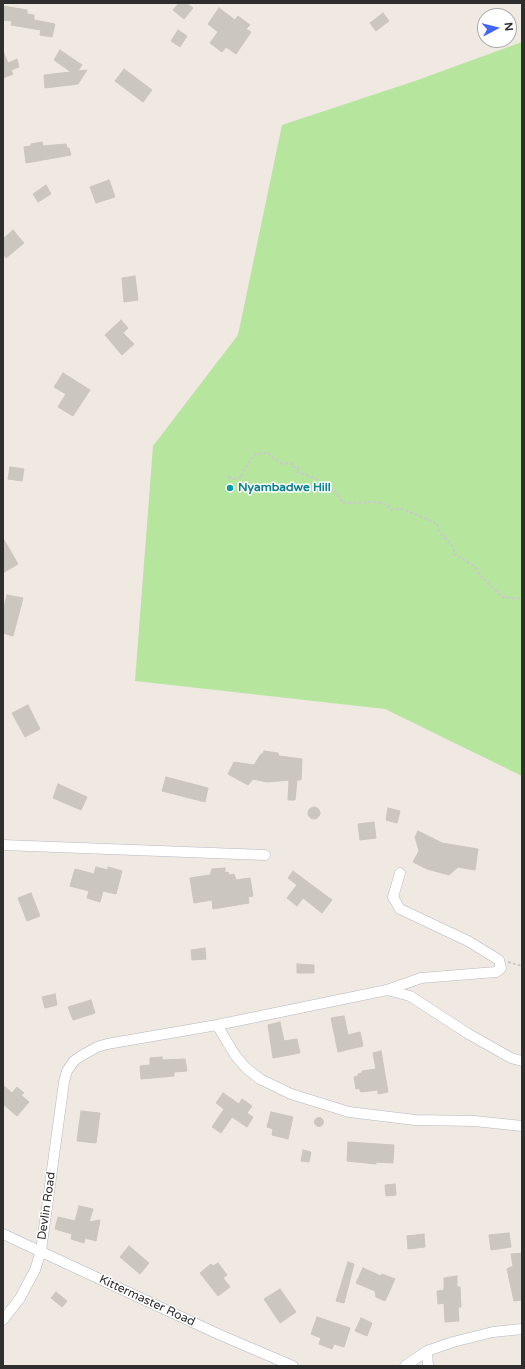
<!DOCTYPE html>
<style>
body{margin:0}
#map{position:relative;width:525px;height:1369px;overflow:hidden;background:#efe9e1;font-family:"Varela Round",sans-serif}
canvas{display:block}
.frame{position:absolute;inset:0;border:4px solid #2e2e2e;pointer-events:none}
.north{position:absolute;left:477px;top:8px;width:40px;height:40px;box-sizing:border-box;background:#fff;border:1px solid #ababab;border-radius:50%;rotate:83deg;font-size:11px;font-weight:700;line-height:16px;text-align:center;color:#2e2e2e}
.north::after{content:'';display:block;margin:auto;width:14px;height:18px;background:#4264fb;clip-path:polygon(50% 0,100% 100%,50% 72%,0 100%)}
</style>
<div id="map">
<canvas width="525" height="1369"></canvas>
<div class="frame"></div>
<div class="north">N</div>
</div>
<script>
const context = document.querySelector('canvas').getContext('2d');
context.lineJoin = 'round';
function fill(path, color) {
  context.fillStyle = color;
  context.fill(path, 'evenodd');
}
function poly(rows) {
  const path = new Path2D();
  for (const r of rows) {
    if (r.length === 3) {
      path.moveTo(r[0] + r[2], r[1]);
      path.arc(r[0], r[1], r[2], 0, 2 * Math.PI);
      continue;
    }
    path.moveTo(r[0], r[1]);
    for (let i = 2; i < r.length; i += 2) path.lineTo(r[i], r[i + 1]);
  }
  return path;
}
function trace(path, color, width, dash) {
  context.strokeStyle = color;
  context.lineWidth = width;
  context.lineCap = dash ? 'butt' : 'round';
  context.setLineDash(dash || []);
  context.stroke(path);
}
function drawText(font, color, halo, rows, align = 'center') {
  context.font = font + ' "Varela Round",sans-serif';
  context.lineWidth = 3;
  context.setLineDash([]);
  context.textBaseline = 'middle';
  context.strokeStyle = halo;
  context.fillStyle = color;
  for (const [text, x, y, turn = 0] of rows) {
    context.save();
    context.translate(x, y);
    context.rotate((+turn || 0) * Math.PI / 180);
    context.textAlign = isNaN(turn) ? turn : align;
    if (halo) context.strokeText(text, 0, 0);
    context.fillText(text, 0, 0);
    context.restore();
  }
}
fill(poly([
 [522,42,522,776,385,709,135,681,153,446,238,335,282,125,415,81]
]), '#b6e59e');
const building = poly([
 [179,3,186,3,193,8,184,19,173,10,179,3],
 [3,6,27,10,27,14,34,15,34,20,55,24,52,37,40,35,41,30,11,25,12,21,3,20,3,6],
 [219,8,235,20,238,16,250,25,246,29,251,32,236,54,226,47,222,52,210,43,218,32,208,24,219,8],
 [383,13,389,21,376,31,370,23,383,13],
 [178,30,187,36,180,47,171,41,178,30],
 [60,50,82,65,78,71,87,70,78,84,45,88,44,75,71,72,54,60,60,50],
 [3,51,8,63,17,59,19,67,11,70,13,74,3,78,3,51],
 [124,69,152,90,143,102,115,81,124,69],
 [42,142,43,146,66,144,67,148,69,148,71,155,26,163,24,147,31,146,31,144,42,142],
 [109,180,115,197,96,203,90,187,109,180],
 [46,185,51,194,38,202,33,194,46,185],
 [13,230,24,243,6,258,3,254,3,239,13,230],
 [135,276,138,300,124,302,122,278,135,276],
 [121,320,128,328,123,333,134,344,122,355,105,335,121,320],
 [63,373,90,390,73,416,58,407,66,394,54,387,63,373],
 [10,467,24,469,22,481,8,479,10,467],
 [3,538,18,564,3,573,3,538],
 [7,595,23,598,13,636,3,633,3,611,7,595],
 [28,705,40,729,25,737,12,713,28,705],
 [264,751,278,753,279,756,302,759,301,780,297,780,295,800,288,800,289,780,267,782,253,779,248,785,228,774,234,762,254,765,261,754,263,754,264,751],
 [166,777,208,788,205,802,162,791,166,777],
 [58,784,87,797,81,810,53,798,58,784],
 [314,813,6],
 [388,808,400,811,397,823,386,820,388,808],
 [374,822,376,838,360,840,358,824,374,822],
 [418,831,442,843,478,849,475,870,458,867,449,875,427,869,413,862,419,851,415,837,418,831],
 [96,867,108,870,108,867,122,871,116,894,103,891,100,902,87,898,89,891,70,886,75,869,94,874,96,867],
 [225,868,225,873,228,872,229,875,234,874,236,880,250,878,253,896,248,897,249,903,213,909,212,900,194,903,190,878,210,875,212,869,225,868],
 [293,871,332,900,322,913,303,898,297,906,287,898,297,885,288,878,293,871],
 [31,893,40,916,27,921,18,898,31,893],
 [205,948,206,959,192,960,191,950,205,948],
 [297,964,314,965,314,973,297,973,297,964],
 [55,994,57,1005,45,1008,42,997,55,994],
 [91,1000,95,1013,73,1020,68,1007,91,1000],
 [344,1016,348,1035,360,1032,363,1046,338,1052,331,1018,344,1016],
 [280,1022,284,1041,297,1039,300,1053,273,1058,268,1025,280,1022],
 [381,1051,388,1092,378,1094,378,1090,361,1092,359,1088,356,1089,354,1077,358,1076,358,1074,362,1073,362,1071,376,1069,373,1053,381,1051],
 [162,1057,162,1060,185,1059,187,1071,174,1072,174,1076,141,1079,140,1066,150,1065,150,1058,162,1057],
 [3,1085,12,1093,17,1087,24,1093,21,1095,29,1102,17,1116,3,1104,3,1085],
 [223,1093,239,1104,242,1099,252,1106,247,1113,253,1117,247,1127,232,1117,221,1133,212,1127,224,1109,216,1103,223,1093],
 [81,1111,100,1113,96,1143,77,1141,81,1111],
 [271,1112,293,1117,288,1139,272,1135,273,1129,267,1127,271,1112],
 [319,1122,4.5],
 [348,1142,394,1145,393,1163,376,1162,376,1164,347,1161,348,1142],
 [303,1150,311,1152,309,1162,301,1161,303,1150],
 [395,1184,396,1195,386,1196,385,1185,395,1184],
 [79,1206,93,1209,89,1222,100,1220,96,1241,85,1238,84,1243,71,1239,72,1234,55,1229,58,1217,75,1221,79,1206],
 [509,1233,511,1247,491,1250,489,1235,509,1233],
 [424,1234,425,1247,408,1249,407,1236,424,1234],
 [129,1246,149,1263,140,1274,120,1257,129,1246],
 [522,1253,522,1300,514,1301,507,1269,513,1266,511,1254,522,1253],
 [348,1262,354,1264,344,1303,336,1301,348,1262],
 [218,1263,227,1275,223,1278,230,1287,218,1296,200,1273,211,1264,213,1266,218,1263],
 [363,1268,381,1276,382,1274,395,1279,385,1301,376,1297,375,1291,356,1283,363,1268],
 [457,1276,457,1287,460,1287,461,1307,458,1307,459,1321,445,1322,444,1303,438,1304,437,1291,444,1290,444,1278,457,1276],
 [280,1289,296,1312,280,1323,264,1299,280,1289],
 [56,1292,67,1301,62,1307,51,1298,56,1292],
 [317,1317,350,1328,344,1347,334,1344,332,1349,319,1344,321,1338,311,1334,317,1317],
 [361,1318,372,1323,367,1336,355,1331,361,1318]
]);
fill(building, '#cbc7bf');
trace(building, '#cbc5ba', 1);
const minor = poly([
 [3,845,265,855],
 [387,990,410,996,467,1033,511,1058,522,1061],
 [217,1025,235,1055,246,1068,260,1079,291,1094,349,1112,415,1120,474,1121,522,1126],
 [3,1234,218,1334,293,1366],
 [3,1320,20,1298,35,1270,41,1251,64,1082,67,1071,74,1061,81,1056,97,1047,107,1044,217,1025,387,990,421,978,496,972,501,968,499,960,468,941,400,909,393,897,400,873],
 [427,1351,428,1366],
 [405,1366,427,1351,453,1342,493,1332,522,1329]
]);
trace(minor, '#b4b7c1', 11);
trace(poly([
 [228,477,234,479,241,478,243,471,255,454,268,453,280,463,292,464,293,467,298,467,297,472,317,479,321,485,328,490,333,489,343,503,377,502,387,505,392,510,402,509,429,520,437,524,440,533,452,545,455,555,473,565,479,574,502,597,522,599],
 [508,962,522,966]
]), '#c9c9c9', 2, [3, 2]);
trace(minor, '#fff', 10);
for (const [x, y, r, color] of [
 [230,488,4,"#0f9aa8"]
]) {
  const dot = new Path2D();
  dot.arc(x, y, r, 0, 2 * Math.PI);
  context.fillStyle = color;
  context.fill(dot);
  trace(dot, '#fff', 1.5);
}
drawText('bold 12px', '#0d838f', '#fff', [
 ["Nyambadwe Hill",238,488]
], 'left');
drawText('12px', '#2e2e2e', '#fff', [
 ["Devlin Road",47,1206,-82],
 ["Kittermaster Road",147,1301,25]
]);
</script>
